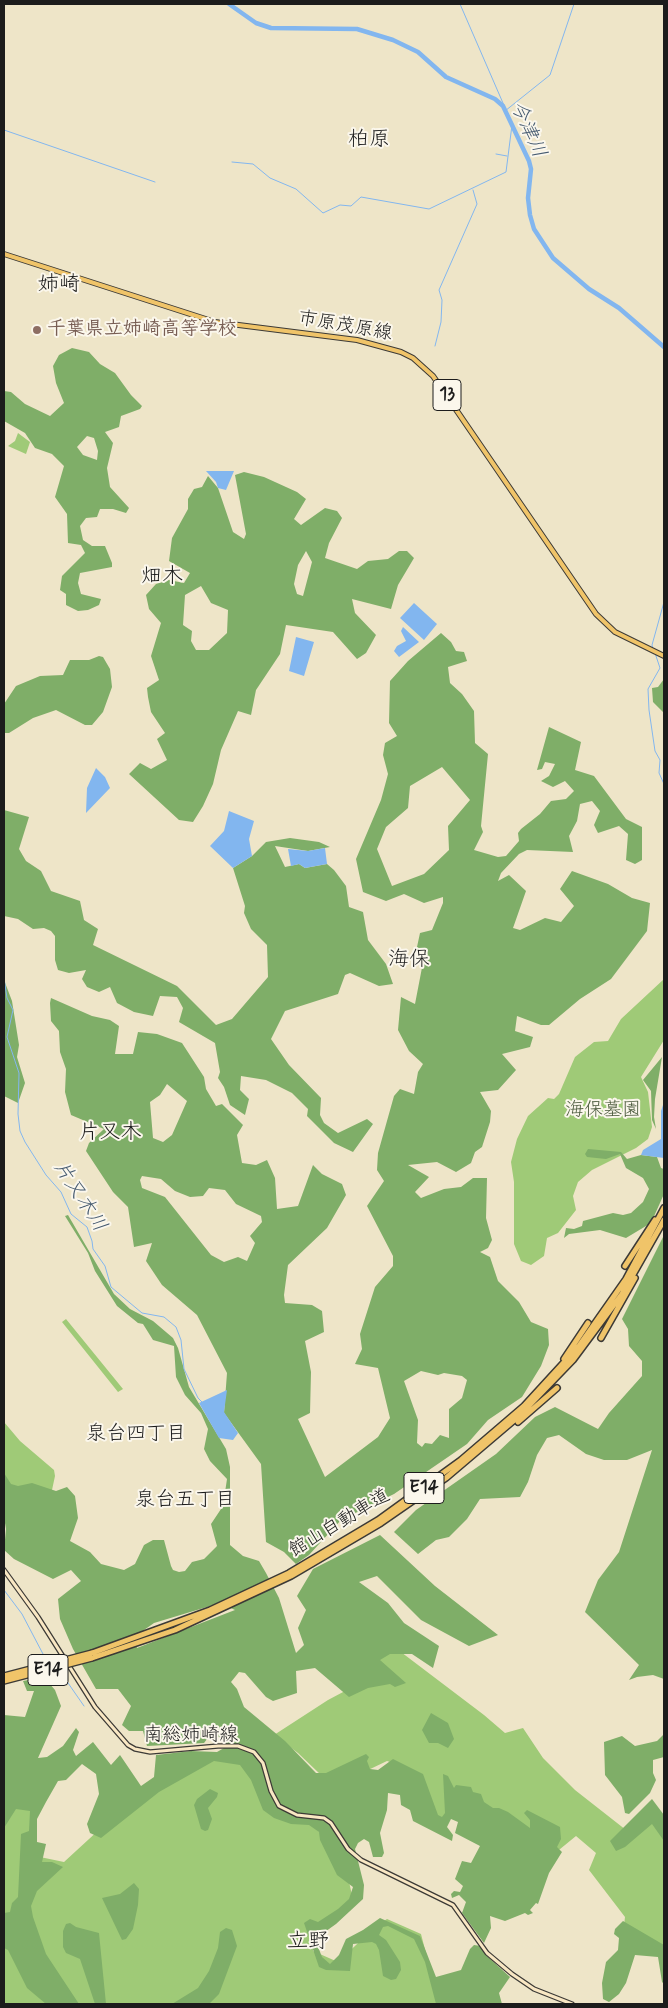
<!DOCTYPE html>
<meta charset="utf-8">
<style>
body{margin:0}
#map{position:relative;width:668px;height:2008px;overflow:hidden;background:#eee5c8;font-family:Mynerve,sans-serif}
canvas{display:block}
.frame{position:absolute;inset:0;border:5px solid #1c1c1c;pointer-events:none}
</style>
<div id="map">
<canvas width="668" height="2008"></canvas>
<div class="frame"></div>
</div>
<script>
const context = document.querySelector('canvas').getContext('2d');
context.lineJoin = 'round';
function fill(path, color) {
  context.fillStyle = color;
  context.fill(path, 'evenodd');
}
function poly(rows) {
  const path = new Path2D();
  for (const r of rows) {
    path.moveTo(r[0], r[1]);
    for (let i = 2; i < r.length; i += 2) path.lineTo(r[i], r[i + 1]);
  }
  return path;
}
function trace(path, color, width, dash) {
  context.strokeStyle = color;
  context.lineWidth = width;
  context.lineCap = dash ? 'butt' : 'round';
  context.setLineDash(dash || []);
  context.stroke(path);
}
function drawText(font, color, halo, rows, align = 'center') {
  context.font = font + ' Mynerve,"Klee One",sans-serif';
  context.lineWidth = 4;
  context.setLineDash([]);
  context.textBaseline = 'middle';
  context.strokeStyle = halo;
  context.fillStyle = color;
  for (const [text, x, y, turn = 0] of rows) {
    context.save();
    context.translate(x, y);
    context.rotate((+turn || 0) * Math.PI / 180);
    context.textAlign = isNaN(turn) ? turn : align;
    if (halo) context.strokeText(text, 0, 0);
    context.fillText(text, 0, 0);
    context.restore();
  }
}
fill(poly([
 [18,433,30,442,26,454,8,446,15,441],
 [664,979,664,1040,641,1077,648,1092,652,1127,648,1139,636,1148,592,1170,578,1182,573,1196,576,1210,558,1233,547,1238,544,1256,531,1265,521,1261,514,1244,514,1182,511,1162,517,1139,528,1116,548,1098,554,1099,559,1094,575,1057,594,1042,608,1041,621,1019],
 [66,1319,123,1389,118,1392,62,1322],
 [4,1422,20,1441,54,1470,55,1476,52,1490,16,1494,4,1484],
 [393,1646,484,1715,505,1733,523,1728,543,1758,575,1790,626,1830,651,1815,664,1832,664,1962,639,1939,622,1943,625,1917,589,1870,596,1853,576,1836,554,1854,456,1800,440,1825,399,1765,387,1761,343,1782,321,1775,298,1753,274,1735,328,1700,362,1682,375,1654],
 [214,1758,248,1763,314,1824,348,1877,353,1900,313,1931,313,1951,338,1962,374,1928,387,1919,421,1934,439,2004,4,2004,4,1818,16,1800,37,1803,31,1843,40,1857,64,1862,113,1817]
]), '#9fca77');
fill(poly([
 [72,348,89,352,100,364,115,373,131,395,142,406,140,409,121,416,119,427,105,432,113,443,107,468,110,487,129,508,126,513,113,509,100,509,97,517,86,518,80,526,83,540,92,546,105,546,112,563,112,567,80,573,78,583,81,594,101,599,99,605,88,610,78,611,66,605,66,594,60,590,62,576,85,553,81,545,68,543,67,514,55,497,64,466,52,454,35,448,25,433,4,421,4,391,11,392,25,404,50,416,64,403,56,383,53,366,59,355],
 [87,436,94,438,98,451,97,460,83,455,77,447],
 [244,472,264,477,297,492,306,499,294,519,301,525,325,508,337,511,342,518,329,543,325,558,357,569,368,561,388,559,399,551,407,551,414,558,398,585,391,609,352,599,355,613,376,635,366,653,357,659,333,632,286,625,280,654,256,690,251,715,238,711,221,750,213,784,203,806,193,822,179,820,129,774,140,763,151,769,167,760,157,739,165,733,151,712,148,697,147,688,159,680,151,656,161,623,149,609,146,595,156,584,169,580,184,583,190,573,169,561,172,538,188,509,188,499,194,489,202,487,208,476,218,488,233,532,244,539,246,534,235,475],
 [306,551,312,562,303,596,297,594,294,584,298,565],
 [201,586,211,603,228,610,227,633,209,650,196,650,191,641,192,631,183,625,185,595],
 [441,633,451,642,456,651,464,652,467,661,448,667,450,683,462,694,474,711,475,743,488,754,481,826,483,832,474,850,498,857,506,856,519,841,518,833,521,829,540,814,551,801,566,799,574,791,565,781,553,787,541,781,549,776,555,764,545,762,542,769,537,770,549,727,581,742,575,770,594,776,626,819,642,827,642,860,635,864,626,860,628,834,619,826,598,833,594,825,600,811,592,801,580,804,577,821,569,836,573,852,527,850,519,854,501,873,498,881,509,875,526,891,513,928,520,930,545,918,561,922,574,906,560,889,572,871,608,884,632,898,650,903,647,931,611,979,580,999,549,1025,541,1025,517,1016,515,1031,533,1037,530,1047,502,1054,516,1070,498,1090,480,1092,491,1111,490,1122,482,1147,475,1152,471,1163,456,1172,437,1162,408,1165,429,1177,415,1192,421,1198,444,1189,461,1187,473,1178,487,1178,486,1218,492,1240,488,1248,480,1252,490,1257,498,1281,519,1302,531,1322,548,1329,549,1345,541,1366,522,1397,488,1420,467,1444,394,1494,341,1520,309,1555,296,1564,284,1552,266,1542,261,1464,224,1413,227,1373,197,1315,162,1285,146,1261,152,1243,134,1247,128,1207,113,1192,86,1151,89,1143,104,1129,71,1115,65,1092,66,1069,60,1052,59,1031,51,1021,50,1003,51,998,92,1016,110,1020,119,1026,115,1054,133,1054,138,1032,157,1034,182,1043,204,1077,206,1089,216,1106,222,1104,243,1125,237,1135,242,1163,256,1165,267,1160,275,1178,277,1209,298,1206,313,1165,322,1174,342,1184,346,1195,327,1228,288,1265,284,1295,285,1303,312,1305,322,1311,324,1332,305,1341,311,1372,310,1413,298,1419,325,1477,378,1437,390,1418,378,1368,355,1364,362,1349,360,1334,375,1287,393,1266,393,1256,367,1206,384,1181,377,1170,378,1153,394,1096,400,1089,414,1094,418,1072,423,1064,409,1051,398,1030,401,997,415,1004,425,952,417,947,420,933,432,930,443,903,443,897,424,903,404,894,386,901,363,892,356,859,381,800,388,774,383,755,385,743,397,736,389,723,390,681,408,661],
 [442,767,470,800,448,826,449,850,424,874,392,886,377,849,386,827,408,808,410,786],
 [167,1084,187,1101,172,1135,163,1142,153,1138,150,1102,160,1095],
 [142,1176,161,1179,175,1191,190,1197,203,1196,209,1188,225,1190,236,1204,261,1216,262,1222,250,1236,255,1243,247,1261,238,1257,224,1262,211,1255,165,1197,142,1188,140,1180],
 [421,1371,438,1375,444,1373,462,1376,467,1380,462,1398,449,1409,449,1438,440,1435,432,1444,425,1443,422,1447,417,1443,418,1420,404,1381],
 [99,656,103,657,110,669,112,687,103,712,92,725,85,725,56,710,33,718,9,733,4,733,4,704,16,686,40,676,63,675,70,660,89,660],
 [664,679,664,713,653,702,652,688,658,687],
 [4,810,29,817,19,849,26,861,41,871,51,891,80,901,84,920,98,929,93,945,177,986,216,1025,232,1019,268,977,267,945,251,929,244,913,245,906,233,868,252,856,266,842,290,838,319,842,330,847,308,851,275,846,285,867,299,864,305,868,327,864,334,870,346,886,349,907,363,912,368,940,386,964,393,984,379,986,350,973,345,975,338,994,285,1011,271,1039,289,1065,321,1098,320,1115,324,1123,338,1133,367,1119,373,1124,353,1152,334,1143,307,1116,308,1109,292,1093,266,1080,241,1076,240,1090,249,1099,245,1115,230,1105,224,1087,218,1078,220,1072,215,1043,179,1022,183,1008,177,997,160,996,153,1016,134,1012,117,1003,110,987,99,992,87,987,82,979,86,970,69,973,58,970,55,960,55,936,51,931,44,928,33,929,18,919,4,916],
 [4,980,12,1001,19,1045,17,1057,25,1083,18,1103,4,1096],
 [662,1057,655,1099,654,1117,656,1129,652,1120,651,1091,643,1080],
 [588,1149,621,1152,627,1159,641,1155,657,1157,661,1168,664,1169,664,1194,651,1223,626,1238,600,1230,569,1234,564,1238,566,1228,574,1229,582,1226,583,1221,613,1213,623,1215,631,1213,643,1202,649,1189,643,1178,626,1168,620,1154,606,1159,587,1157,585,1154],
 [68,1215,114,1294,130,1309,153,1321,173,1338,178,1348,189,1387,226,1449,230,1467,230,1545,243,1556,259,1561,266,1573,279,1598,296,1653,304,1645,298,1628,306,1610,297,1596,313,1569,380,1535,435,1586,498,1635,469,1646,421,1620,377,1576,359,1582,388,1603,404,1623,439,1646,433,1668,412,1654,390,1654,380,1660,406,1683,395,1687,390,1684,368,1688,349,1697,315,1668,296,1671,297,1693,273,1701,266,1697,245,1673,239,1672,231,1682,237,1689,244,1707,285,1741,316,1773,326,1773,366,1754,369,1757,367,1761,370,1769,378,1770,393,1759,423,1774,438,1815,442,1817,445,1813,443,1774,448,1776,454,1788,456,1785,471,1787,473,1792,481,1794,484,1802,493,1808,499,1808,508,1812,530,1828,530,1820,524,1813,527,1810,560,1827,561,1839,557,1847,562,1852,549,1873,538,1904,536,1903,530,1910,533,1913,528,1915,525,1913,505,1921,490,1916,491,1928,484,1943,462,1913,466,1902,459,1895,452,1898,451,1894,454,1891,460,1892,463,1886,455,1879,462,1861,471,1863,480,1846,455,1833,458,1822,451,1819,447,1827,453,1835,452,1841,413,1821,410,1810,401,1805,400,1795,388,1793,387,1810,380,1833,384,1853,382,1857,373,1857,369,1842,364,1839,358,1843,355,1849,364,1885,363,1899,336,1924,315,1939,322,1957,330,1964,339,1955,346,1939,363,1930,380,1918,420,1936,436,1977,461,1970,470,1949,474,1945,481,1946,487,1956,510,1977,499,1993,502,2004,436,2004,425,1962,414,1939,388,1926,383,1927,379,1935,386,1940,400,1962,401,1970,396,1979,391,1980,383,1976,379,1950,376,1944,372,1942,353,1944,350,1971,326,1970,319,1967,304,1923,310,1919,318,1922,338,1909,349,1899,353,1887,337,1875,320,1840,319,1832,309,1825,291,1824,274,1818,263,1810,251,1780,240,1765,214,1761,159,1792,101,1838,90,1833,87,1824,99,1794,96,1774,82,1764,66,1780,58,1781,46,1802,37,1819,37,1842,46,1844,42,1862,52,1862,63,1867,37,1891,31,1906,33,1917,46,1954,79,2004,46,2004,27,1988,8,1950,4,1948,4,1913,10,1912,12,1903,18,1897,21,1834,29,1831,30,1811,16,1809,4,1828,4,1715,25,1717,34,1691,27,1691,23,1681,39,1678,49,1683,55,1690,61,1706,38,1758,47,1757,63,1746,76,1728,79,1732,73,1750,76,1756,93,1742,111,1765,120,1755,141,1786,154,1777,156,1755,191,1751,217,1752,224,1748,224,1739,211,1734,204,1743,147,1746,143,1731,129,1731,122,1725,131,1706,118,1689,96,1689,73,1649,60,1619,58,1599,81,1581,71,1570,53,1579,14,1559,4,1550,6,1529,4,1517,4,1473,11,1484,18,1486,32,1483,56,1491,67,1487,75,1496,78,1518,70,1541,90,1552,101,1564,124,1570,135,1564,144,1545,153,1540,164,1540,171,1566,173,1570,179,1572,185,1571,192,1562,204,1559,217,1546,211,1524,223,1506,227,1479,210,1461,204,1449,208,1429,201,1413,185,1395,176,1377,174,1346,153,1340,143,1324,138,1323,117,1306,95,1271,88,1253,65,1216],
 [220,1603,235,1610,137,1648,134,1637,154,1623],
 [664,1235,664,1679,653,1675,637,1677,629,1680,639,1665,585,1612,598,1580,619,1552,652,1450,627,1460,604,1460,586,1454,559,1435,547,1438,537,1455,528,1482,520,1497,480,1499,467,1519,449,1537,436,1540,418,1554,394,1532,416,1510,496,1454,535,1417,555,1407,598,1429,609,1413,642,1376,642,1361,629,1346,628,1329,622,1319],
 [431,1713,448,1723,454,1739,448,1748,438,1743,429,1743,422,1730],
 [664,1734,664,1757,653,1760,653,1773,656,1780,650,1793,629,1814,625,1813,622,1797,605,1775,604,1742,622,1736,635,1746,657,1741],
 [210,1789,218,1793,217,1797,208,1808,212,1819,208,1830,205,1831,201,1829,194,1805,197,1799],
 [652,1799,664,1815,664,1841,652,1824,625,1847,616,1851,610,1841],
 [134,1883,139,1889,138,1905,133,1929,126,1939,122,1940,102,1898,120,1894],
 [623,1921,664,1945,664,1984,662,1982,658,1957,635,1955,626,1983,619,1994,609,2002,603,1999,602,1983,606,1962,618,1950,619,1938,614,1934,615,1929],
 [70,1923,76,1927,99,1933,106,2004,95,2004,80,1959,66,1953,63,1947,63,1931,66,1924],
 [226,1928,232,1930,237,1946,219,1994,209,2004,172,2004,198,1988,209,1971,218,1948,220,1932]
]), '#7fae68');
fill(poly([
 [206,471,234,471,226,490,218,488,216,482],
 [414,603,437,624,424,640,400,618],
 [403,627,419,642,399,657,394,651,397,646,406,641,401,631],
 [296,637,314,642,304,676,289,671],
 [96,768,105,777,110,788,86,813,87,788],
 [229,811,254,821,249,839,252,856,233,868,210,846,224,831],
 [325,848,327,864,305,868,299,864,291,866,288,849,308,851],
 [663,1105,664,1158,641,1155,643,1150,661,1139,661,1111],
 [227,1390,224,1412,238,1433,233,1440,219,1438,199,1403]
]), '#82b6ef');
trace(poly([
 [460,4,506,110],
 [505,111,550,75,574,4],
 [4,130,155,182],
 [496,154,507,156],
 [232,162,253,164,270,178,296,189,323,213,340,205,351,206,361,197,429,209,506,172,512,125],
 [435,346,441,322,442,300,439,290,477,204,473,190],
 [653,649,652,645,664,602],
 [655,653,660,668,648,689,649,710,655,751,660,760,659,773,664,784],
 [4,978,7,998,13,1010,7,1037,19,1073,18,1114,20,1131,25,1142,46,1175,61,1192,71,1214,87,1227,92,1241,93,1249,105,1266,111,1287,142,1313,164,1317,176,1327,181,1340,184,1369,198,1398,202,1402],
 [4,1590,22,1614,43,1654,51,1661],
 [59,1670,84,1706]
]), '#82b6ef', 1);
trace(poly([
 [229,4,256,23,271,28,357,29,393,40,418,52,446,77,495,99,503,106,529,161,531,169,528,198,530,215,534,229,553,258,589,289,619,308,664,347]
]), '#82b6ef', 4.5);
const secondary = poly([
 [4,1570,38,1617,95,1707,128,1745,135,1749,150,1752,218,1746,238,1746,254,1752,263,1763,271,1791,279,1806,297,1815,324,1818,331,1823,348,1849,361,1860,453,1905,487,1953,512,1974,534,1989,572,2004]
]);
const primary = poly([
 [4,254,215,322,357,340,401,352,413,358,433,376,596,614,615,632,664,656]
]);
const highway = poly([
 [625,1266,655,1220],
 [601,1338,635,1278],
 [564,1359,588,1323],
 [518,1422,557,1388],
 [92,1653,210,1610,289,1573,378,1520,461,1460,524,1406,579,1346,626,1279,664,1208],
 [92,1658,175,1630,291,1576,381,1523,446,1478,519,1416,573,1360,622,1294,664,1220]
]);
trace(secondary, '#3c3a36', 5.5);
trace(primary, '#3c3a36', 6);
trace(highway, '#3c3a36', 8);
trace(secondary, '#f9e7c3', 3);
trace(primary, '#f0c469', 4);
trace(highway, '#f0c469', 5);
const highwayBridge = poly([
 [4,1676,92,1653],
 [4,1681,92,1658]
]);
trace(highwayBridge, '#3c3a36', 8, []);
trace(highwayBridge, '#f0c469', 5);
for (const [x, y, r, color] of [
 [37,330,5,"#8d6e63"]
]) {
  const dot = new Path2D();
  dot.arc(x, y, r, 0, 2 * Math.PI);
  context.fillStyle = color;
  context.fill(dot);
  trace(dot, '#fbf7ec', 2);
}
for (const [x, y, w] of [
 [447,395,28],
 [424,1488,40],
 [48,1670,40]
]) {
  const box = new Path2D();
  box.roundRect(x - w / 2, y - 15.5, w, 31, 4);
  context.fillStyle = '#fbf7ec';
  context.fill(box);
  trace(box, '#1c1c1c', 1);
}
drawText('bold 18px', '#1c1c1c', null, [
 ["13",447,395],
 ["E14",424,1488],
 ["E14",48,1670]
]);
drawText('19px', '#1c1c1c', '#fbf7ec', [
 ["市原茂原線",345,327,10],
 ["館山自動車道",340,1524,-31],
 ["南総姉崎線",191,1736]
]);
drawText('bold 19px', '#785e54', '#fbf7ec', [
 ["千葉県立姉崎高等学校",47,330]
], 'left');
drawText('19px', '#4a593c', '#fbf7ec', [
 ["海保墓園",603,1111]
]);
drawText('italic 20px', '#455a70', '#fbf7ec', [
 ["今津川",527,130,66],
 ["片又木川",79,1197,57]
]);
drawText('20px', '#1c1c1c', '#fbf7ec', [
 ["泉台四丁目",136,1435],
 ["泉台五丁目",185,1501]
]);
drawText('21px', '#1c1c1c', '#fbf7ec', [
 ["柏原",369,141],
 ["姉崎",59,286],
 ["畑木",162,578],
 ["海保",409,961],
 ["片又木",110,1134],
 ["立野",308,1943]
]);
</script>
